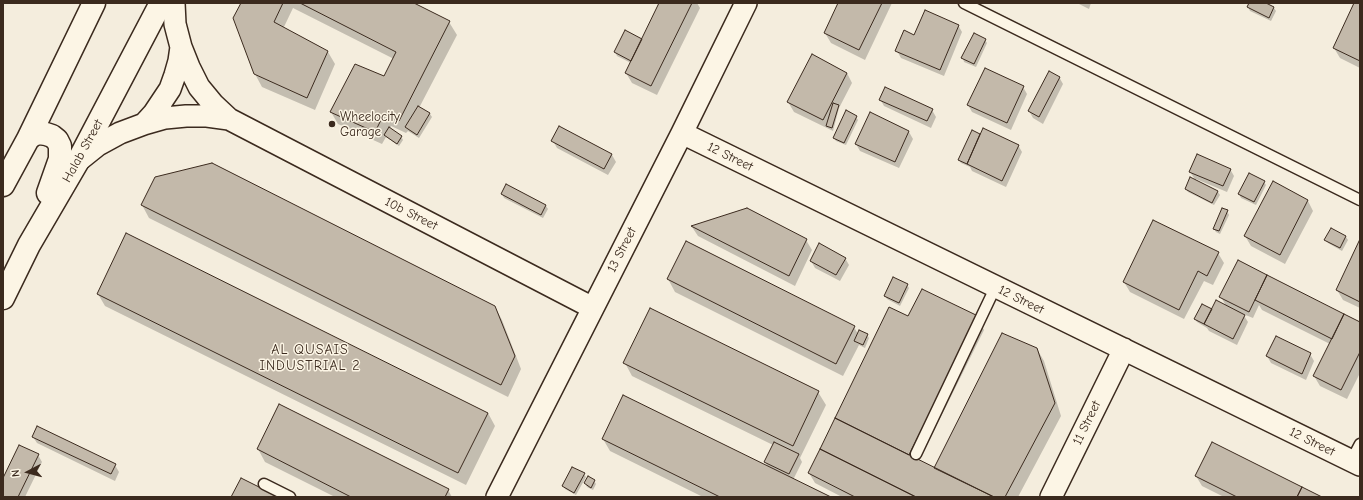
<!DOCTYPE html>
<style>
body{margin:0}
#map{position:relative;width:1363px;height:500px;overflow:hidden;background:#f4eddd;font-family:"Comic Neue",sans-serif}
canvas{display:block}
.frame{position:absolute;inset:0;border:4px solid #3b2a1e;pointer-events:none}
.north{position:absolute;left:8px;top:452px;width:40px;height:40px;-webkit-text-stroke:3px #fcf5e5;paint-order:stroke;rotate:264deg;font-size:11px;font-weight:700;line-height:16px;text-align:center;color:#3b2a1e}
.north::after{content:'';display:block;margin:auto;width:14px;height:18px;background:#3b2a1e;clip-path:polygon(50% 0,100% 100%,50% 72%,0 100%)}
</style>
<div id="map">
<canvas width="1363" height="500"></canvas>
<div class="frame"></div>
<div class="north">N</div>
</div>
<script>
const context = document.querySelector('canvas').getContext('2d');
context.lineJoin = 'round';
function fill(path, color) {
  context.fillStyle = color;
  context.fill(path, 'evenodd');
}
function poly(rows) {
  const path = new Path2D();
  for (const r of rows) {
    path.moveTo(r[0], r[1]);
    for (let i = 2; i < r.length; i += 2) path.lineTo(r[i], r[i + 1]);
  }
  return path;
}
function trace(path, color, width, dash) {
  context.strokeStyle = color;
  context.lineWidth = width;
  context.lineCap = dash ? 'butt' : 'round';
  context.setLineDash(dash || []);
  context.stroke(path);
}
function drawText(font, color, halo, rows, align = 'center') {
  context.font = font + ' "Comic Neue",sans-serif';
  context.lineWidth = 3;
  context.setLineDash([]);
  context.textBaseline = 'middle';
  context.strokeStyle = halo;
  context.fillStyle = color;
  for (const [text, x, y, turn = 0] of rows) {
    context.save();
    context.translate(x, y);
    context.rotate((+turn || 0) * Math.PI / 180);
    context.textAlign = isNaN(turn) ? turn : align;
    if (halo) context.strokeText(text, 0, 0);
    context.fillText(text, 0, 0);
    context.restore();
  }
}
fill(poly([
 [242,3,412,3,449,22,457,35,419,108,430,114,432,117,419,138,408,131,406,133,391,126,390,129,401,136,403,140,399,146,386,137,382,144,338,124,331,112,384,78,394,59,293,8,283,29,328,52,335,64,315,110,262,87,255,74],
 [660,3,697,3,700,8,657,95,632,83,626,73,631,63,617,56,615,52,642,40],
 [839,3,892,3,865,60,831,43,825,33],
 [1077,3,1091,3,1089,9],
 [1250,3,1264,3,1274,8,1276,11,1271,21,1250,11,1248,7],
 [1355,3,1360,3,1360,68,1340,58,1334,48],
 [958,25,962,32,944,76,901,58,897,51],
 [985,40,987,43,976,67,964,62,963,58],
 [847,73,852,83,839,108,833,131,794,112,788,102],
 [1059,77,1063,84,1043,124,1033,118,1029,111],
 [1023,87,1027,94,1011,130,972,112,968,105],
 [880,99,932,110,936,117,931,128,884,106],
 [870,114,909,132,913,139,899,168,860,151,856,144],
 [856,117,858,120,846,145,836,141,834,138],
 [980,135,980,136,1018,145,1022,152,1006,187,972,171,970,167,961,163,959,160],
 [553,141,612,155,616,162,608,175,557,148],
 [1230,169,1234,176,1227,192,1196,179,1196,181,1190,172],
 [1191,179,1218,192,1220,195,1214,205,1188,192,1186,189],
 [1264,182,1266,185,1256,205,1241,198,1239,194],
 [506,186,546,206,548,209,543,218,504,198,502,194],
 [1308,201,1313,211,1285,264,1251,246,1245,236],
 [142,205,495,307,502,320,521,369,508,397,149,218],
 [747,209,806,240,812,250,795,286,698,236,692,227],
 [1227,211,1229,215,1220,234,1216,232,1214,229],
 [1346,237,1348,240,1342,251,1328,243,1326,240],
 [1360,241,1360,308,1343,300,1337,290],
 [686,242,854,327,858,334,867,335,869,338,865,348,859,345,843,376,675,292,668,279],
 [1218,253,1224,263,1213,285,1204,281,1184,319,1130,292,1124,282],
 [845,258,849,265,840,281,815,268,811,261],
 [1238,262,1360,323,1360,373,1347,399,1320,386,1314,376,1330,344,1262,310,1259,305,1253,318,1243,314,1248,322,1237,345,1209,331,1207,328,1197,322,1195,319,1212,310,1226,306,1221,297],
 [907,285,909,288,900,306,887,299,885,296],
 [98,294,488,413,495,426,466,485,105,306],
 [908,317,977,317,984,330,919,461,935,469,1037,349,1044,361,1061,416,1018,497,842,497,815,483,809,473],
 [1310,354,1314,361,1306,380,1271,363,1267,356],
 [625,363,818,392,826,405,800,458,802,462,793,480,829,497,703,497,610,451,603,439,768,467,765,462,773,445,632,376],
 [33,437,115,465,119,472,115,481,37,443],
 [258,449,448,490,452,497,335,497,265,462],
 [38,455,42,462,25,497,3,497,3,480],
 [584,474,586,477,576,495,565,489,563,486],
 [1196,476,1320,497,1224,497,1202,486],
 [594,481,596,484,593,490,587,487,585,483]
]), '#0003');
const building = poly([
 [241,3,283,3,274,22,328,51,307,98,254,74,233,18,241,3],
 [300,3,414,3,450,21,399,121,384,114,375,132,330,112,355,64,384,76,396,52,300,3],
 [659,3,692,3,651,86,625,73,659,3],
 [838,3,882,3,859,50,824,33,838,3],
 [1249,3,1266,3,1274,7,1269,18,1247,7,1249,3],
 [1354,3,1360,3,1360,61,1333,48,1354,3],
 [925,10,959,25,940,70,895,51,904,30,914,35,925,10],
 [625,30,642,39,631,61,614,52,625,30],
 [974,33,986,39,974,64,961,58,974,33],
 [812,54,847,73,823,120,787,102,812,54],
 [985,68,1024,86,1007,123,967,105,985,68],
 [1049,71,1060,77,1039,117,1028,111,1049,71],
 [885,87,933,109,927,121,879,100,885,87],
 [833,103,839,105,832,128,826,126,833,103],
 [418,106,430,113,417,135,405,127,418,106],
 [846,110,857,116,844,143,833,138,846,110],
 [870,112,909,131,895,162,855,144,870,112],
 [559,126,612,154,604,169,551,141,559,126],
 [389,127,402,136,397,144,384,135,389,127],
 [983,128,1019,145,1002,181,967,164,983,128],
 [972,130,980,134,967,164,958,160,972,130],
 [1197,154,1231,169,1223,186,1189,172,1197,154],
 [212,163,495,306,515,356,501,385,141,205,155,177,212,163],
 [1249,173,1265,181,1254,202,1238,194,1249,173],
 [1190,177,1218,191,1212,203,1185,189,1190,177],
 [1273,181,1308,200,1280,255,1244,236,1273,181],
 [506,184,546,205,541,215,501,194,506,184],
 [747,208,807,239,789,276,691,226,747,208],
 [1222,208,1228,210,1219,231,1213,229,1222,208],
 [1153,220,1219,252,1207,276,1198,271,1179,310,1123,282,1153,220],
 [1331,228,1346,236,1340,248,1324,240,1331,228],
 [126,233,488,413,458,473,97,294,126,233],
 [1360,239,1360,302,1336,290,1360,239],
 [686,241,855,326,836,364,667,279,686,241],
 [819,243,846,258,836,275,810,261,819,243],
 [1238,260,1267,275,1249,312,1219,297,1238,260],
 [1267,275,1344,314,1332,339,1255,300,1267,275],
 [893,277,908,284,899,303,884,296,893,277],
 [922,289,978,316,909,455,835,418,889,307,908,316,922,289],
 [1216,300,1245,315,1233,339,1204,324,1216,300],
 [1202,304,1212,309,1204,324,1194,319,1202,304],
 [650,308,819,391,793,446,623,363,650,308],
 [1344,314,1360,322,1360,352,1341,390,1313,376,1344,314],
 [859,330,868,334,863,345,854,341,859,330],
 [1002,333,1037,348,1055,403,1005,497,994,497,934,468,1002,333],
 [1276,336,1311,353,1302,374,1266,356,1276,336],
 [623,395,831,497,720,497,602,439,623,395],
 [279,404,449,489,445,497,351,497,257,449,279,404],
 [835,418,994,497,916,497,820,449,835,418],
 [37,426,116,464,111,474,32,437,37,426],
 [774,442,799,454,789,474,764,462,774,442],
 [1212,442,1302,487,1297,497,1237,497,1195,476,1212,442],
 [19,445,39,454,18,497,3,497,3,478,19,445],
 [820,449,916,497,855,497,808,473,820,449],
 [572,467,585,473,574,493,562,486,572,467],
 [588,476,595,480,591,488,584,483,588,476],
 [241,478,279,497,231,497,241,478],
 [1302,487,1322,497,1297,497,1302,487]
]);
fill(building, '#c3b9aa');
trace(building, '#3b2a1e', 1);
const lane = poly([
 [964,3,1360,200],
 [916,454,995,288],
 [1351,461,1360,444],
 [264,484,290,497]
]);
const street = poly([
 [174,3,175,24,181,47,189,67,199,87,213,104,229,119,593,308],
 [144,124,154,113,170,89,175,75,179,61,181,47],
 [682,133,1360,465],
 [78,161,98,145,120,133,144,124,165,118,186,116,207,116,229,119],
 [497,497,682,133,746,3],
 [1051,497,1124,349]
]);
const secondary = poly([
 [28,139,33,135,39,133,46,134,52,136,57,140,60,146,60,159,48,193],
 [3,185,28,139,94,3],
 [3,298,29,245,78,161,161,3]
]);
trace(lane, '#3b2a1e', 13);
trace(street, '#3b2a1e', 24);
trace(secondary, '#3b2a1e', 25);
trace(lane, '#fcf5e5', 10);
trace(street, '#fcf5e5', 21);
trace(secondary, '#fcf5e5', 22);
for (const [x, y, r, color] of [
 [332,124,4,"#3b2a1e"]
]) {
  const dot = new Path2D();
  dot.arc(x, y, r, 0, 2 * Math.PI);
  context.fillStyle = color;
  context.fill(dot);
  trace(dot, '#fcf5e5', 1.5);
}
drawText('13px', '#3b2a1e', '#fcf5e5', [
 ["Wheelocity",340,117],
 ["Garage",340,132]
], 'left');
drawText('13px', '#3b2a1e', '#fcf5e5', [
 ["Halab Street",83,151,-61],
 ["12 Street",730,157,26],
 ["10b Street",411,214,27],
 ["13 Street",622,250,-63],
 ["12 Street",1021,300,26],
 ["11 Street",1087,423,-64],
 ["12 Street",1312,442,26]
]);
context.letterSpacing = '1px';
drawText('14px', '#3b2a1e', '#fcf5e5', [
 ["AL QUSAIS",310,350],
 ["INDUSTRIAL 2",310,366]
]);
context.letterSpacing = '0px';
</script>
